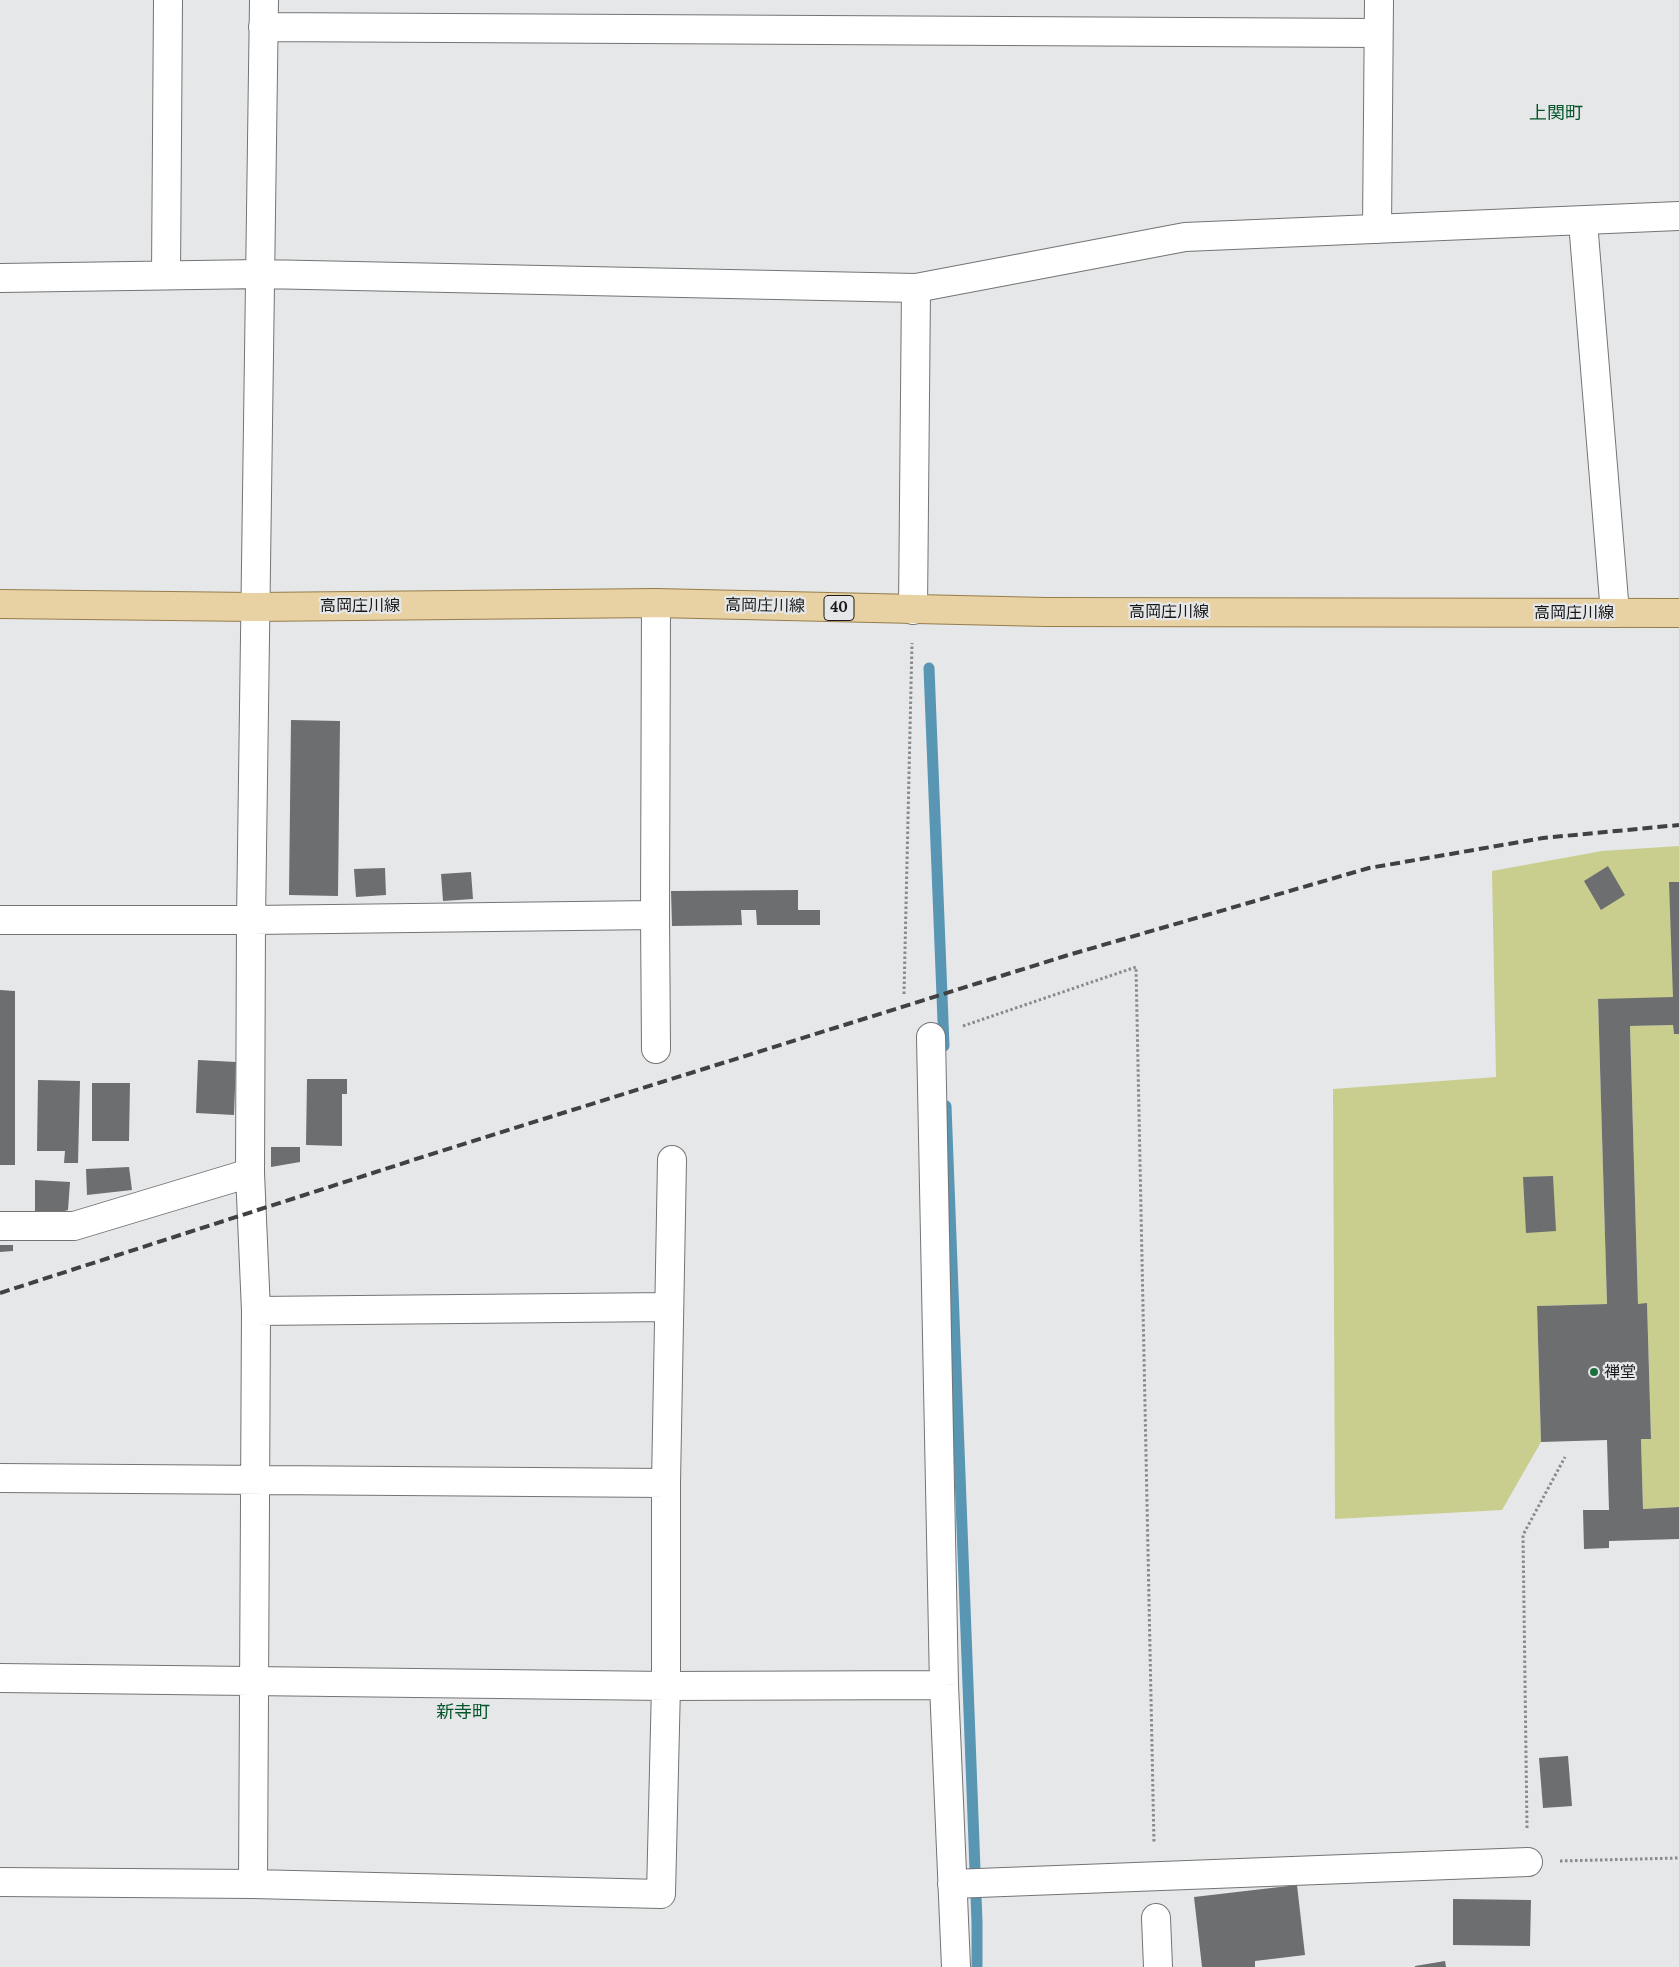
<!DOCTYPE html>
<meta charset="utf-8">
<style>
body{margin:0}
canvas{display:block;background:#e6e7e8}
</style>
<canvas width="1679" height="1967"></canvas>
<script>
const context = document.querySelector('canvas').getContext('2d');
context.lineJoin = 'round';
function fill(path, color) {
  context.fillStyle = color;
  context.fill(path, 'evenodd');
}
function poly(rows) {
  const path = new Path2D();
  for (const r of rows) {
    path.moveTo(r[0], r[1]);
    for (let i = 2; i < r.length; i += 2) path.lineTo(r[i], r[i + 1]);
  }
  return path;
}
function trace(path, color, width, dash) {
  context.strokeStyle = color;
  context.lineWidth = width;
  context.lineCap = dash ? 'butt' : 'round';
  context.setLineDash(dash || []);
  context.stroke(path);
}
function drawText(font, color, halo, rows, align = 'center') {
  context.font = font + ' Lora,"Noto Sans JP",serif';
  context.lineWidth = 4.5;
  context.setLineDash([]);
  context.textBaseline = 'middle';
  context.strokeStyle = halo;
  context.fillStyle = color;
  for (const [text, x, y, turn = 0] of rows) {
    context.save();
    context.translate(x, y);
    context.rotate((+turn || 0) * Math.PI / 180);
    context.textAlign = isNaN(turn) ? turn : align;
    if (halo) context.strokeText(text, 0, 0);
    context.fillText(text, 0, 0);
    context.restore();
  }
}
fill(poly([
 [1679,846,1679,999,1598,999,1607,1304,1537,1306,1541,1442,1502,1510,1335,1519,1333,1089,1496,1077,1492,871,1602,851],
 [1673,1025,1674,1034,1679,1034,1679,1507,1643,1509,1641,1439,1651,1438,1647,1304,1638,1304,1630,1026]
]), '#c9ce8e');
trace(poly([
 [929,668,944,1046],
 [946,1106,977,1922,977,1967]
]), '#5896b4', 11);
fill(poly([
 [291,720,340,721,338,896,289,895],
 [1608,866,1625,895,1601,910,1584,881],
 [385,868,386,895,356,897,354,869],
 [471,872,473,899,443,901,441,874],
 [1669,882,1679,882,1679,1034,1674,1034,1673,1025,1630,1026,1638,1304,1647,1303,1651,1439,1641,1439,1643,1509,1679,1507,1679,1539,1609,1541,1609,1548,1584,1549,1583,1510,1609,1510,1607,1440,1541,1442,1537,1306,1607,1304,1598,999,1673,997],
 [798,890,798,910,820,910,820,925,757,925,756,910,741,910,742,925,672,926,671,891],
 [0,990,15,991,15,1165,0,1165],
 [198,1060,236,1062,234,1115,196,1113],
 [307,1079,347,1079,347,1094,342,1094,342,1146,306,1145],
 [38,1080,80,1081,78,1163,64,1163,65,1151,37,1151],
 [92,1083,130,1083,129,1141,92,1141],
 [271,1147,300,1147,300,1162,271,1167],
 [129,1167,132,1190,87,1195,86,1169],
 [1553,1176,1556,1231,1526,1233,1523,1177],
 [35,1180,70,1182,68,1210,51,1215,35,1216],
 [0,1245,13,1245,13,1251,0,1252],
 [1568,1756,1572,1806,1543,1808,1539,1758],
 [1297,1885,1305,1955,1255,1961,1255,1967,1202,1967,1194,1897],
 [1453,1899,1531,1900,1530,1946,1453,1945],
 [1445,1961,1446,1967,1415,1967,1415,1966]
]), '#6d6e6f');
const minor = poly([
 [263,27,1378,33],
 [1583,222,1615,613],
 [1377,229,1379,0],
 [166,275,168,0],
 [0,278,261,274,916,288,1185,237,1679,216],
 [913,610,916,288],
 [655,915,656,1049],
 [0,920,251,920,655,915,656,603],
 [931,1037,944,1685,956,1967],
 [0,1226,74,1226,250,1173],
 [256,1311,250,1173,251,920,264,0],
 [0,1478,666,1483],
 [0,1678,666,1686,944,1685],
 [0,1882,253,1884,661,1894,666,1686,666,1483,672,1160],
 [253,1884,256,1311,668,1307],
 [952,1884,1528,1862],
 [1156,1918,1158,1967]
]);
const major = poly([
 [0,604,254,607,656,603,1046,612,1679,613]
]);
trace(minor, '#737475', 30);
trace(major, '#967d4b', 30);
trace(poly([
 [904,994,912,643],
 [963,1026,1136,967,1154,1844],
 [1527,1828,1523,1535,1565,1457],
 [1560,1861,1679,1858]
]), '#898a8b', 3, [2.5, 2.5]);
trace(minor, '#fff', 28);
trace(major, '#e8d1a3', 28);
trace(poly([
 [0,1293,438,1152,1065,956,1369,868,1543,838,1679,825]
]), '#414142', 4, [10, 5]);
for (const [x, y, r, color] of [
 [1594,1372,5,"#1e6e3e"]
]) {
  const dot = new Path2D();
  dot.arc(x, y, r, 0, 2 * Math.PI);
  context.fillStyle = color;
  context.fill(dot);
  trace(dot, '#e6e7e8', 2);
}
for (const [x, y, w] of [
 [839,608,30]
]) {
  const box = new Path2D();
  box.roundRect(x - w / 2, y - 12.5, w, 25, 4);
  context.fillStyle = '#e6e7e8';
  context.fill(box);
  trace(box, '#1a1a1b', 1);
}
drawText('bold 15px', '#1a1a1b', null, [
 ["40",839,608]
]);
drawText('16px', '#1a1a1b', '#e6e7e8', [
 ["高岡庄川線",360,606],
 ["高岡庄川線",765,606,1],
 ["高岡庄川線",1169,612],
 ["高岡庄川線",1574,613]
]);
drawText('16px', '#1a1a1b', '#e6e7e8', [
 ["禅堂",1604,1372]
], 'left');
drawText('18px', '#05552b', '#e6e7e8', [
 ["上関町",1556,114],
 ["新寺町",463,1713]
]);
</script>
